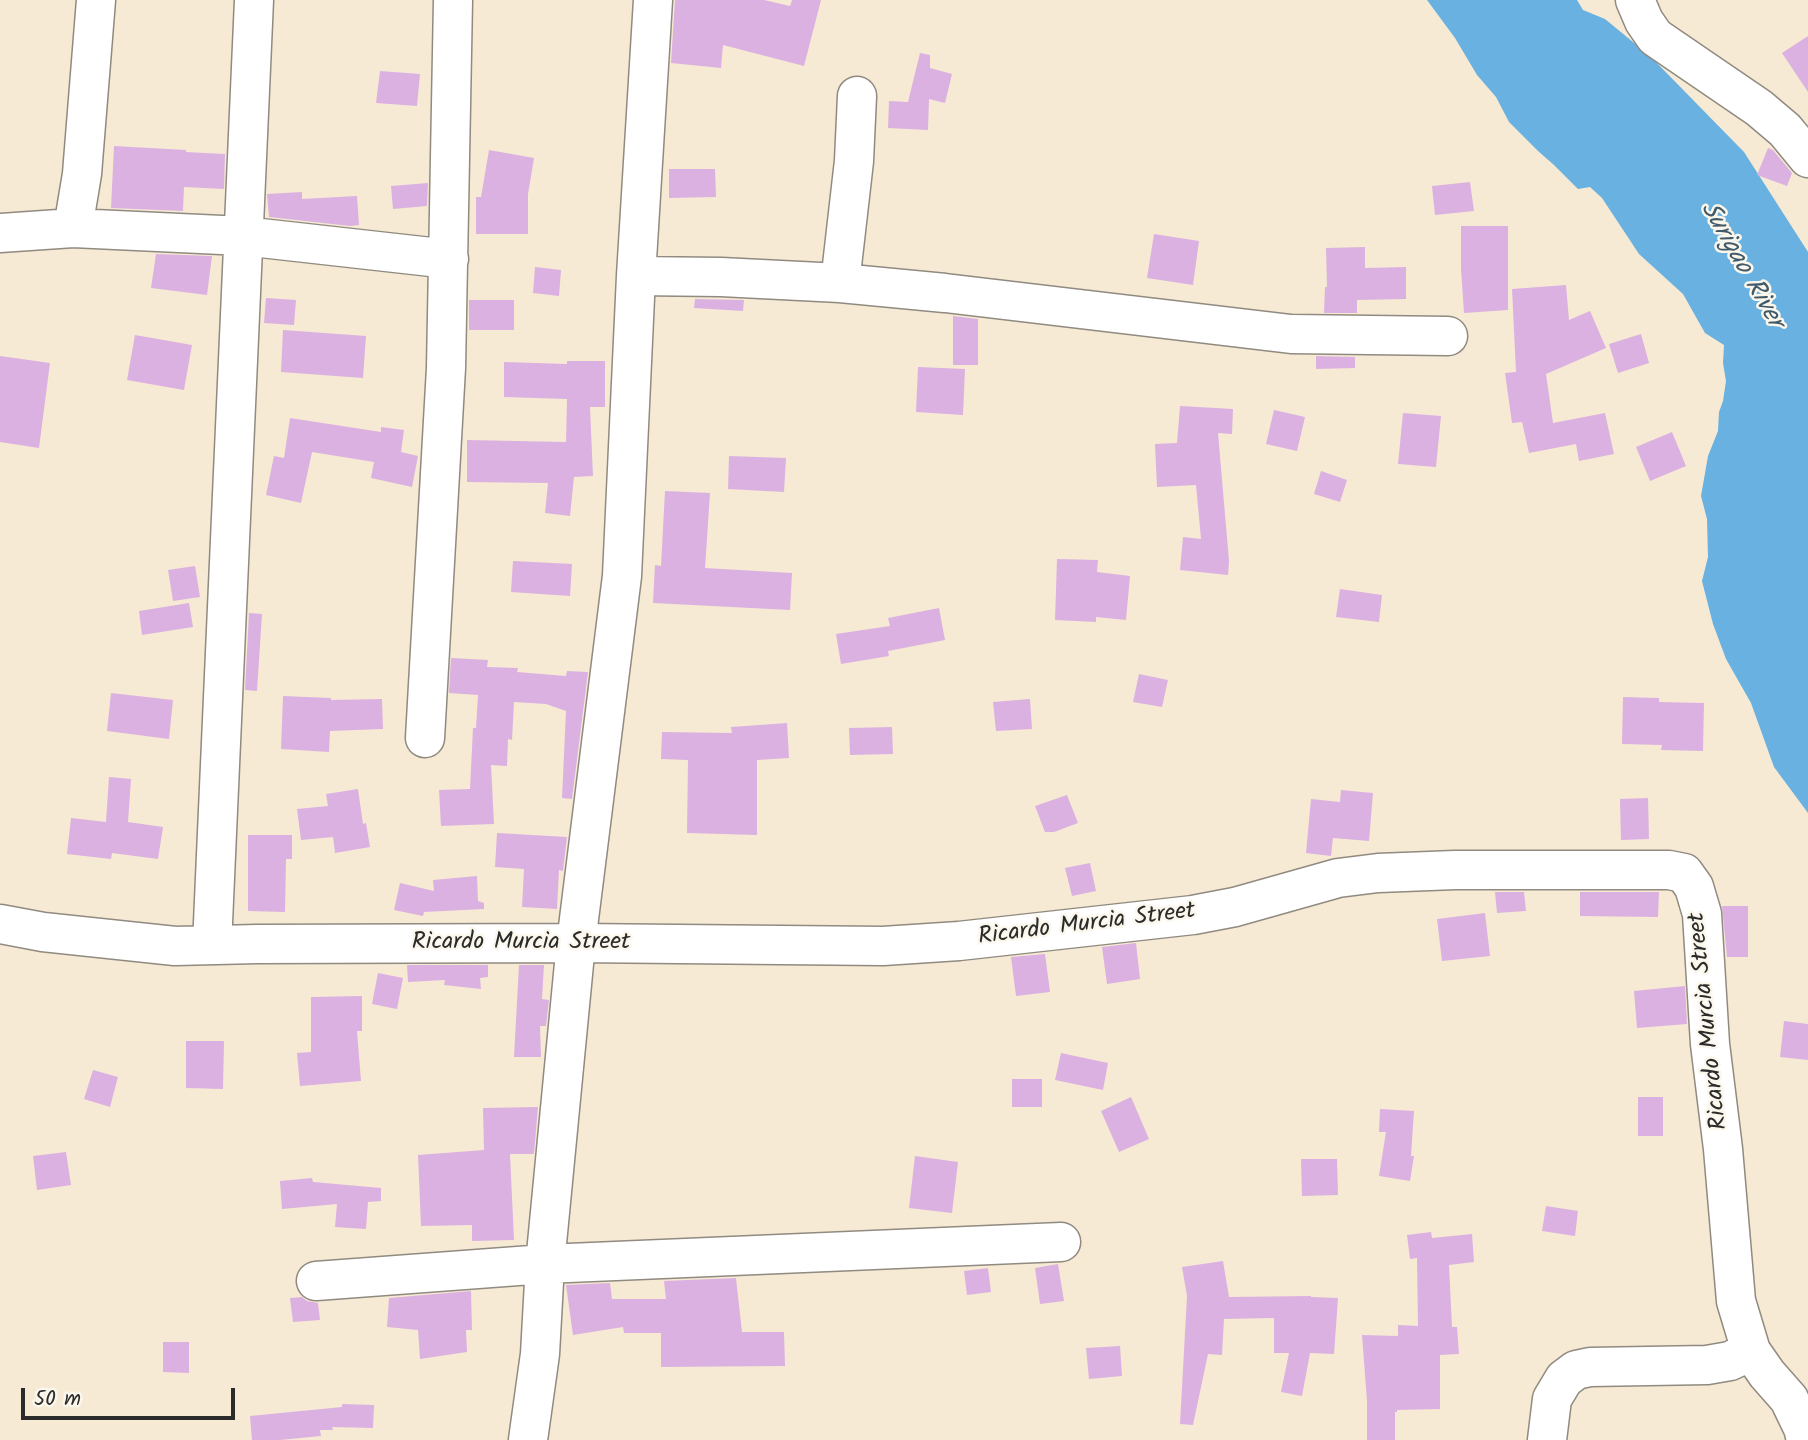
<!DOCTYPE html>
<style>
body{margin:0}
#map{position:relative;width:1808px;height:1440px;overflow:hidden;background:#f6ead4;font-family:Kalam,sans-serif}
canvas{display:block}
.scale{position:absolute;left:21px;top:1388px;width:214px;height:32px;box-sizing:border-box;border:4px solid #2b2b2b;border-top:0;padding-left:9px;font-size:21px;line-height:24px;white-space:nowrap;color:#2b2b2b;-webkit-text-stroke:5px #fbf7ec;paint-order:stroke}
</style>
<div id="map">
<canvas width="1808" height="1440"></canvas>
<div class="scale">50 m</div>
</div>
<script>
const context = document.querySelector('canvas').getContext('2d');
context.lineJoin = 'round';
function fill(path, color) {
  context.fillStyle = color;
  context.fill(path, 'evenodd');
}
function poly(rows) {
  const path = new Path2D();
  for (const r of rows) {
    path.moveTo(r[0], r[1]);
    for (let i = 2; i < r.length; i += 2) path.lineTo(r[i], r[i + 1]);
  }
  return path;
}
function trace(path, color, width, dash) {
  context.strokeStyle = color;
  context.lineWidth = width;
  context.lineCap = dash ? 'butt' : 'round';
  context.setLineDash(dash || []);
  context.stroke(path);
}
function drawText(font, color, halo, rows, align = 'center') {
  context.font = font + ' Kalam,sans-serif';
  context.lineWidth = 5;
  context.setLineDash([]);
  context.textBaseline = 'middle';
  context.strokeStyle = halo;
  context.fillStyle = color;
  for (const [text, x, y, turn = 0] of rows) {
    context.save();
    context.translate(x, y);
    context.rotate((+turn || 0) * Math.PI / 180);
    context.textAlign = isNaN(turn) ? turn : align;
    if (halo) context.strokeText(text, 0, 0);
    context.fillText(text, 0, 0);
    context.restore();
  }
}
fill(poly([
 [1427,0,1577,0,1583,10,1605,19,1650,56,1744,152,1808,252,1808,813,1774,767,1751,703,1726,659,1713,624,1702,581,1708,557,1707,519,1701,496,1708,456,1718,431,1719,412,1723,401,1726,381,1723,363,1724,345,1705,333,1683,294,1639,254,1602,198,1590,187,1578,189,1554,165,1538,151,1509,122,1496,97,1477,75,1455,38]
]), '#69b1e0');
fill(poly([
 [675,0,764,0,790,6,792,0,821,0,804,66,723,45,721,68,671,63],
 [1808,36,1808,92,1782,53],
 [920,53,930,55,930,68,952,74,945,103,929,99,928,130,888,128,889,101,908,102],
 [380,71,420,74,417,106,376,103],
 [114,146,186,150,186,152,225,154,224,189,184,187,183,211,111,208],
 [1768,148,1773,150,1792,173,1787,186,1757,175],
 [489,150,534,158,528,194,528,234,476,234,476,197,481,197],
 [669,169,715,169,716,197,669,198],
 [1470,182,1474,211,1435,215,1432,186],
 [428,183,427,206,393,209,391,186],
 [302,192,302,199,357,196,359,225,350,226,269,217,267,194],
 [1461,226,1508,226,1508,310,1464,313,1461,269],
 [1154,234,1199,241,1193,285,1147,278],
 [1365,247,1365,268,1406,267,1406,299,1357,300,1357,313,1324,313,1325,287,1327,287,1326,248],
 [156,254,212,256,207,295,151,288],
 [535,267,561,270,559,296,533,293],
 [1566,285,1569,320,1590,311,1606,348,1546,374,1553,423,1605,413,1614,454,1579,461,1576,444,1529,453,1522,422,1512,423,1505,373,1516,372,1512,289],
 [266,298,296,300,294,325,264,323],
 [695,299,744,300,743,311,694,308],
 [469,300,514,300,514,330,469,330],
 [953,316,978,319,978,365,953,365],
 [283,330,366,336,363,378,281,372],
 [1641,334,1649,363,1618,373,1609,344],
 [135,335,192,345,184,390,127,380],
 [0,356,50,363,39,448,0,442],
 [1316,356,1355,357,1355,368,1316,369],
 [567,361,605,361,605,407,590,407,593,476,574,477,570,516,545,513,548,483,467,482,467,440,566,442,567,399,504,397,504,362,567,364],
 [918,367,965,369,963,415,916,412],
 [1180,406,1233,409,1232,434,1218,433,1229,561,1228,575,1180,570,1183,537,1201,539,1196,485,1157,487,1155,444,1177,443],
 [1274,410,1305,417,1297,451,1266,444],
 [1403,413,1441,416,1436,467,1398,464],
 [290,418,381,432,381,427,404,430,401,452,418,456,412,487,371,478,374,462,312,452,301,503,266,495,274,456,284,458],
 [1672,432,1686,466,1650,481,1636,447],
 [729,456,786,458,784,492,728,489],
 [1321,471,1347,480,1340,502,1314,494],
 [665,491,710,493,705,568,792,573,790,610,653,603,655,565,661,566],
 [1057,559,1098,560,1097,572,1130,576,1126,620,1096,617,1096,622,1055,620],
 [513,561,572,564,570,596,511,592],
 [195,566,200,597,173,601,168,570],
 [1340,589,1382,595,1379,622,1336,617],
 [189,603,193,627,142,635,139,611],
 [939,608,945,640,888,651,889,656,841,664,836,634,890,626,888,618],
 [249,613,262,614,257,691,245,690],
 [451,658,488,660,487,667,518,668,517,672,566,676,567,671,588,672,572,799,562,798,566,711,546,704,514,702,512,740,508,739,507,766,491,765,494,824,441,826,439,790,470,789,473,728,476,728,478,695,449,693],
 [1139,674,1168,680,1162,707,1133,702],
 [111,693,173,700,169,739,107,731],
 [283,696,331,698,331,700,382,699,383,729,330,731,329,752,281,749],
 [1623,697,1659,698,1659,702,1704,703,1703,751,1661,750,1662,745,1622,744],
 [1030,699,1032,729,996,731,993,702],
 [787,723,789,758,757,760,757,835,687,833,688,760,661,759,662,732,732,733,731,727],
 [892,727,893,754,850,755,849,728],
 [109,777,131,779,128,822,163,827,158,859,112,853,111,859,67,854,71,818,106,822],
 [358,789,363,824,366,823,370,847,335,853,333,837,301,840,297,809,328,806,326,794],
 [1341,790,1373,793,1369,841,1333,838,1331,856,1306,853,1311,799,1340,802],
 [1067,795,1078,823,1054,832,1045,832,1035,806],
 [1648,798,1649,839,1621,840,1620,799],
 [497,833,567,837,563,871,559,870,557,909,522,907,524,869,495,867],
 [248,835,292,835,292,859,286,859,285,912,248,911],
 [1090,863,1096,891,1072,896,1065,868],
 [477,876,478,901,484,903,484,909,424,912,423,916,394,910,400,883,434,891,433,880],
 [1495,892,1524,892,1526,911,1497,913],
 [1580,892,1659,892,1658,917,1580,916],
 [1722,906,1748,906,1748,957,1727,957],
 [1485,913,1490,956,1442,961,1437,919],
 [1136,943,1140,979,1107,984,1102,947],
 [1045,954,1050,992,1016,996,1011,957],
 [407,965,488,965,488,977,480,978,481,989,444,985,445,980,408,982],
 [519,965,544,965,542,999,549,1000,546,1026,540,1026,541,1057,514,1057],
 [378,973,403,978,397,1009,372,1004],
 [1685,986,1687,1024,1637,1028,1634,991],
 [362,996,362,1031,357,1031,361,1081,300,1086,297,1053,311,1052,311,997],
 [1784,1021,1808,1024,1808,1060,1780,1057],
 [186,1041,224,1041,223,1089,186,1088],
 [1061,1053,1108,1063,1103,1090,1055,1080],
 [93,1070,118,1077,110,1107,84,1099],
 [1012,1079,1042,1079,1042,1107,1012,1107],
 [1131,1097,1149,1139,1119,1152,1101,1111],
 [1638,1097,1663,1097,1663,1136,1638,1136],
 [538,1107,534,1154,510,1154,514,1240,472,1241,472,1225,421,1226,418,1155,484,1150,483,1108],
 [1380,1109,1414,1111,1411,1156,1414,1156,1410,1181,1379,1176,1386,1132,1379,1132],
 [66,1152,71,1185,37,1190,33,1156],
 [915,1156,958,1162,952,1213,909,1208],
 [1301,1159,1337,1159,1338,1195,1302,1196],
 [312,1178,313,1182,381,1188,381,1201,368,1202,366,1229,335,1227,337,1204,282,1209,280,1181],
 [1546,1206,1578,1211,1575,1236,1542,1231],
 [1431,1232,1432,1238,1472,1234,1474,1262,1449,1265,1452,1327,1457,1327,1459,1354,1440,1355,1440,1409,1397,1410,1397,1412,1395,1412,1395,1440,1367,1440,1367,1401,1362,1335,1398,1336,1398,1325,1418,1326,1417,1258,1410,1259,1407,1235],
 [1223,1261,1229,1297,1311,1296,1311,1297,1338,1298,1334,1354,1310,1353,1302,1396,1281,1392,1289,1353,1274,1353,1274,1318,1224,1319,1222,1355,1208,1354,1193,1425,1180,1424,1187,1296,1182,1267],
 [1058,1264,1064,1301,1040,1304,1035,1268],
 [988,1268,991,1292,967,1295,964,1271],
 [736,1278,742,1332,784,1332,785,1366,661,1367,661,1333,624,1333,623,1327,573,1335,566,1285,610,1283,612,1299,666,1299,664,1281],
 [471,1291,472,1330,466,1330,467,1352,420,1359,418,1330,387,1327,389,1298],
 [302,1297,307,1301,318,1303,320,1320,293,1322,290,1298],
 [163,1342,189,1342,189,1373,163,1372],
 [1120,1346,1122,1376,1089,1379,1086,1348],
 [342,1404,374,1405,373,1428,332,1427,333,1430,320,1430,321,1436,280,1440,252,1440,250,1416,342,1407]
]), '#dbb1e1');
const minor = poly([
 [1635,0,1644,21,1655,37,1759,108,1785,130,1808,158],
 [73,228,82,174,96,0],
 [0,233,73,228,243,236,449,259],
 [636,276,721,277,840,283,945,293,1291,334,1448,336],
 [840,283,854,161,857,96],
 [425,738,446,368,453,0],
 [0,924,43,932,175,946,257,944,576,943,883,946,959,941,1193,915,1235,907,1338,878,1378,873,1455,870,1669,870,1684,873,1694,887,1702,914,1710,1044,1723,1149,1736,1301,1751,1351,1767,1374,1789,1399,1803,1428,1806,1440],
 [212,945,254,0],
 [316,1281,545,1264,1061,1242],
 [528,1440,540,1354,545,1264,576,943,622,576,636,276,653,0],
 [1547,1440,1552,1399,1564,1379,1576,1370,1590,1367,1707,1365,1730,1361,1751,1351]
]);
trace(minor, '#908a80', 41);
trace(minor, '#fff', 38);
drawText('24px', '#2b2b2b', '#fbf7ec', [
 ["Ricardo Murcia Street",1087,926,-7],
 ["Ricardo Murcia Street",521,944],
 ["Ricardo Murcia Street",1710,1021,-96]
]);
drawText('italic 26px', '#415a6a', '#fbf7ec', [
 ["Surigao River",1740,266,60]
]);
</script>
